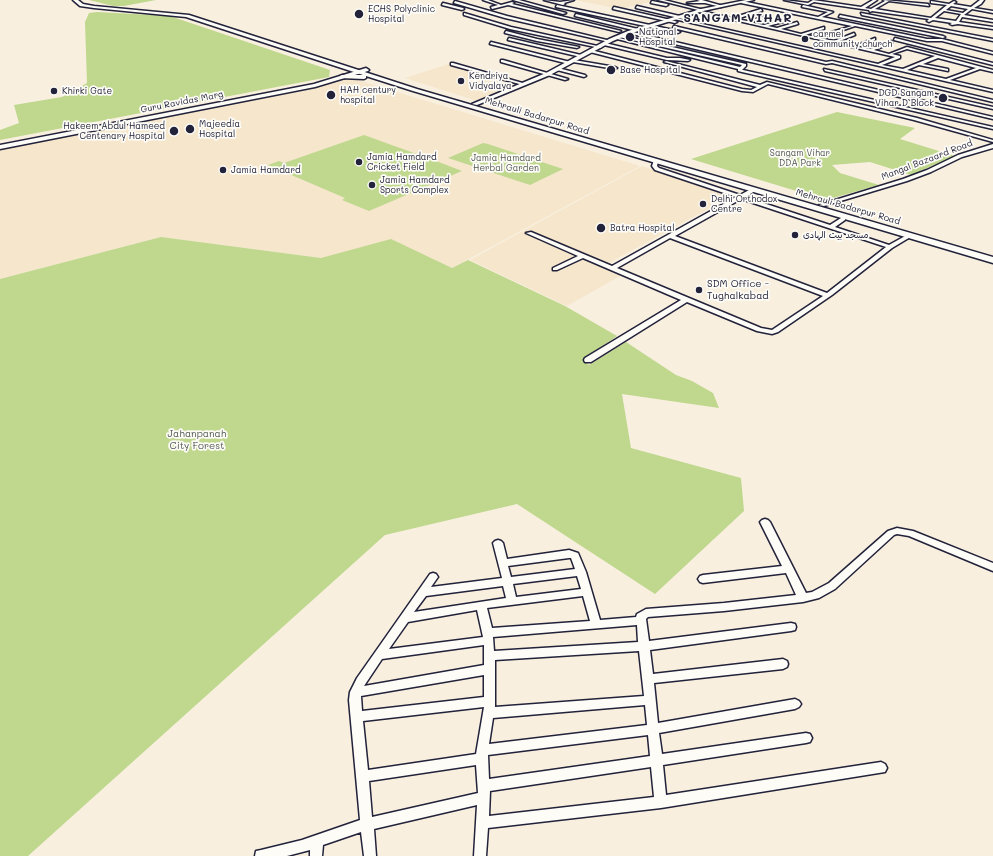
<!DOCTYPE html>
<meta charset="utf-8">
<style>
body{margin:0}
canvas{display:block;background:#f8efde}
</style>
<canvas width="993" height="856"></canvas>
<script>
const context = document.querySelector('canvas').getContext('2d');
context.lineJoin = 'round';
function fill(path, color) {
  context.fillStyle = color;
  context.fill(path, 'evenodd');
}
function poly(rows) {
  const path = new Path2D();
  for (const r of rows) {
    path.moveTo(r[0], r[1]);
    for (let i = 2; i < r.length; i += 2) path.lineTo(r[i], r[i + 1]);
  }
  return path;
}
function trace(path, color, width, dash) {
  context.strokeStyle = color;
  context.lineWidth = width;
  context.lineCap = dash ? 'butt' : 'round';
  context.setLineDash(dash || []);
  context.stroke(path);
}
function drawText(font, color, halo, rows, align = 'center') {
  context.font = font + ' Mali,"Playpen Sans Arabic",sans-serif';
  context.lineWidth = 3.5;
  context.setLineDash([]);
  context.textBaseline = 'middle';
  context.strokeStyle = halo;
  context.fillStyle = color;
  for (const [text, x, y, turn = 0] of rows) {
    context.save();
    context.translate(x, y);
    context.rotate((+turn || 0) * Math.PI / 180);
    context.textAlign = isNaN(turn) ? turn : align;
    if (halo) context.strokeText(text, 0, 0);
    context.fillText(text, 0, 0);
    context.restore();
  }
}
fill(poly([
 [575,0,657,0,620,9],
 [449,64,518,84,477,101,405,78],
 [351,78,640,166,452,268,391,240,322,258,161,237,0,279,0,150,303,91],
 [642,166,732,196,601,267,622,275,567,306,470,260]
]), '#f5e6cc');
fill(poly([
 [89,0,156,0,124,6,113,6],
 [97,12,170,16,330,70,329,77,0,140,0,130,19,123,14,105,62,97,87,83,85,22,89,13],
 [837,112,915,128,900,139,955,156,911,175,870,162,832,165,840,173,879,185,826,200,691,159],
 [364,135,436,161,462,171,369,211,342,200,345,198,268,165,279,161,284,163],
 [483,143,488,144,563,169,530,185,448,158],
 [161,237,321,258,391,239,452,268,468,260,565,306,617,336,583,359,589,365,626,342,676,375,692,381,713,393,719,408,622,394,631,448,741,478,744,511,655,594,517,504,385,535,28,856,0,856,0,279]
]), '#bfd88e');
const minor = poly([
 [483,0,488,0,501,5,512,2,514,3,512,4,621,31,619,32,508,5,492,9,491,7,498,5,483,0],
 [513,0,519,0,566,13,563,14,513,0],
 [544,0,560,2,574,0,564,3,565,4,563,5,544,0],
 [658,0,664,0,704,10,702,11,658,0],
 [697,0,702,0,723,6,721,7,705,3,687,3,700,1,697,0],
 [784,0,808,3,813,0,861,7,873,0,877,0,865,8,871,9,885,1,883,0,928,4,929,6,889,1,875,9,931,18,947,5,931,3,931,1,949,4,954,1,956,2,953,4,971,7,980,0,984,0,981,4,974,8,993,11,993,13,972,9,964,15,993,20,993,22,962,17,959,22,993,27,993,29,958,24,952,25,950,24,952,23,933,20,929,22,927,21,929,19,872,11,870,12,869,10,814,2,808,5,784,0],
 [951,6,968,9,963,13,946,10,951,6],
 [944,11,961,14,956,21,935,18,944,11],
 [455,1,507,16,611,41,609,42,505,18,454,3,455,1],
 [652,1,667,4,668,5,666,6,651,3,652,1],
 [742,1,818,17,828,12,802,7,803,5,833,12,822,17,927,39,942,39,993,52,993,54,942,41,927,41,855,26,820,38,834,41,854,33,855,35,837,42,855,46,875,38,875,40,858,47,871,49,891,41,892,43,874,50,889,54,907,47,993,70,993,72,980,69,950,80,993,90,993,92,674,19,676,18,878,64,895,57,695,11,697,10,732,18,761,9,762,11,736,19,747,21,771,15,771,17,749,22,764,25,789,18,790,20,768,26,777,28,797,22,798,24,781,29,801,34,824,27,824,29,805,35,818,37,818,36,852,26,741,3,742,1],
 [907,49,935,56,903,69,882,65,900,58,900,56,892,54,907,49],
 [938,58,976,68,946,79,907,70,919,65,948,71,948,69,923,64,938,58],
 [443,3,463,8,464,9,462,10,442,5,443,3],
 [557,5,678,31,680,32,678,33,556,7,557,5],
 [637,6,684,17,685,18,683,19,636,8,637,6],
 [614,7,675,21,677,22,675,23,613,9,614,7],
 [464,13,511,27,602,47,600,48,510,29,464,15,464,13],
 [861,13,993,39,993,41,862,15,861,13],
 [576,14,638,29,639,30,637,31,575,16,576,14],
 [840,15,943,36,945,37,943,38,839,17,840,15],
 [674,26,826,62,832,61,993,100,993,102,832,63,826,64,673,28,674,26],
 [506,31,537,39,579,47,577,48,537,41,505,33,506,31],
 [633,32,993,117,993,119,632,34,633,32],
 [620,35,746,64,746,66,742,70,743,70,993,127,993,129,742,72,738,71,738,69,613,38,615,37,740,67,742,65,619,37,620,35],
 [509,38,581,55,583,56,581,57,508,40,509,38],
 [895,38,993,63,993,65,894,40,895,38],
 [491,42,570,62,571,63,569,64,490,44,491,42],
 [605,43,667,58,680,58,690,60,688,61,667,60,604,45,605,43],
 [591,50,742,89,751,90,757,87,664,62,666,61,760,85,767,82,917,118,993,140,993,142,914,120,768,84,753,92,742,91,590,52,591,50],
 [501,60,503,60,568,79,565,80,501,62,501,60],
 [574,60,615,67,617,68,615,69,573,62,574,60],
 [451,63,453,63,526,84,523,85,451,65,451,63],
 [558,68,585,75,586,76,584,77,557,70,558,68],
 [824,69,993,107,993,109,825,71,824,69],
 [654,160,658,161,657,166,659,168,740,195,751,189,755,189,755,191,745,197,830,225,841,218,845,218,845,220,835,227,889,245,907,235,912,236,892,248,832,295,778,332,772,334,757,331,687,302,591,362,585,362,584,360,585,358,681,300,583,258,557,270,553,270,553,268,578,256,526,233,531,232,612,266,736,197,655,170,652,166,654,160],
 [741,199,886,247,827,293,675,236,741,199],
 [670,238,823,296,772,330,761,328,617,268,670,238],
 [765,519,768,520,770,522,806,593,812,592,829,583,888,531,897,528,913,531,993,563,993,571,909,536,897,534,894,535,835,589,819,598,803,602,724,611,648,617,646,619,649,641,791,623,795,624,796,627,795,630,791,631,650,650,653,674,783,659,787,661,788,664,787,667,783,669,654,683,658,723,795,699,799,701,801,704,799,707,795,709,659,733,662,754,806,733,810,734,812,738,810,742,806,743,663,765,666,795,881,762,885,764,887,768,885,772,661,808,488,828,486,856,474,856,477,805,374,829,376,856,364,856,361,832,323,845,322,856,310,856,310,850,287,856,255,856,256,851,261,850,302,840,360,820,349,700,350,692,357,678,430,574,433,573,436,574,438,577,431,587,502,578,493,543,495,541,498,540,501,541,503,543,507,559,569,550,578,553,586,572,600,620,636,617,637,614,646,609,724,603,796,595,786,573,703,583,700,582,698,579,700,576,703,575,782,566,760,522,762,520,765,519],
 [569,558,571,558,575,569,511,577,508,566,569,558],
 [577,576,581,589,516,597,513,584,577,576],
 [503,586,506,598,414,612,426,596,503,586],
 [583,596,590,621,492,628,487,608,583,596],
 [477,610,483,637,389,649,408,622,477,610],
 [637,625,638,642,494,651,493,637,637,625],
 [484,645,484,665,364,686,382,659,484,645],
 [639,651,644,696,495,707,495,660,639,651],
 [484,675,484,697,362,711,361,696,484,675],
 [645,705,647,725,489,744,493,718,645,705],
 [484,707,476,754,368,770,363,721,484,707],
 [648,735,650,756,489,779,488,755,648,735],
 [476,765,478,793,372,817,369,781,476,765],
 [651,767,654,797,489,816,490,791,651,767]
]);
const tertiary = poly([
 [746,0,754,0,703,11,632,33,613,41,550,75,477,105,472,104,546,73,609,39,628,31,701,9,746,0],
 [993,144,993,148,962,157,931,172,907,181,824,206,819,205,903,179,927,170,958,155,993,144]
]);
const secondary = poly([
 [366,68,369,70,368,71,315,87,0,149,0,145,314,84,366,68]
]);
const primary = poly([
 [73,0,78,0,83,4,94,6,189,15,417,89,993,257,993,263,413,91,366,76,366,78,364,79,340,78,340,76,342,75,363,75,186,17,94,8,80,6,73,0]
]);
trace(minor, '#22223b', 3);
trace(tertiary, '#22223b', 3);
trace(secondary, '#22223b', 3);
trace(primary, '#22223b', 3);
fill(minor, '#fdfcf7');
fill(tertiary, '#fdfcf7');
fill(secondary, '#fdfcf7');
fill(primary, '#fdfcf7');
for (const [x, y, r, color] of [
 [359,14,5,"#22223b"],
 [630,37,5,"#22223b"],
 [805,39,4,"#22223b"],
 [611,70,5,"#22223b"],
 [461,81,4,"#22223b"],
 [54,91,4,"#22223b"],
 [331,95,5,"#22223b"],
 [943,98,5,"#22223b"],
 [190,129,5,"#22223b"],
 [174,131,5,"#22223b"],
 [359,162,4,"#22223b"],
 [223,170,4,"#22223b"],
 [372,185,4,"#22223b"],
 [703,204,4,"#22223b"],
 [601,228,5,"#22223b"],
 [795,235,4,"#22223b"],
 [699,290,4,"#22223b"]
]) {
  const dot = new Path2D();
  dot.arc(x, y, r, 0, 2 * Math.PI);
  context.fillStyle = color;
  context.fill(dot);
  trace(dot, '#fdfcf7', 1.5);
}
drawText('9px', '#22223b', '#fdfcf7', [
 ["ECHS Polyclinic",368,9],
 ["Hospital",368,19],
 ["National",639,32],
 ["Hospital",639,42],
 ["carmel",813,34],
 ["community church",813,44],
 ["Base Hospital",620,70],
 ["Kendriya",469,76],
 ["Vidyalaya",469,86],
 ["HAH century",340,90],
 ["hospital",340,100],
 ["Khirki Gate",62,91],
 ["DGD Sangam",934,93,"right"],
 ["Vihar D Block",934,103,"right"],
 ["Majeedia",199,124],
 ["Hospital",199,134],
 ["Hakeem Abdul Hameed",165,126,"right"],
 ["Centenary Hospital",165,136,"right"],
 ["Jamia Hamdard",367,157],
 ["Cricket Field",367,167],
 ["Jamia Hamdard",231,170],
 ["Jamia Hamdard",380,180],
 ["Sports Complex",380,190],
 ["Delhi Orthodox",711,199],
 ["Centre",711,209],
 ["Batra Hospital",610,228],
 ["مسجد بیت الہادی",803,235]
], 'left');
drawText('9px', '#22223b', '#fdfcf7', [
 ["Guru Ravidas Marg",182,102,-11],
 ["Mehrauli Badarpur Road",537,116,17],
 ["Mangal Bazaard Road",927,160,-21],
 ["Mehrauli Badarpur Road",848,207,16]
]);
drawText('9px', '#515954', '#fdfcf7', [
 ["Sangam Vihar",800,153],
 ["DDA Park",800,163],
 ["Jamia Hamdard",506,158],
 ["Herbal Garden",506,168]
]);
drawText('10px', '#22223b', '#fdfcf7', [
 ["SDM Office -",707,284],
 ["Tughalkabad",707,296]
], 'left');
drawText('10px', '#515954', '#fdfcf7', [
 ["Jahanpanah",197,434],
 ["City Forest",197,446]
]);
context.letterSpacing = '1px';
drawText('bold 12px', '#22223b', '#fdfcf7', [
 ["SANGAM VIHAR",738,18]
]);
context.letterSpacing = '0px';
</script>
